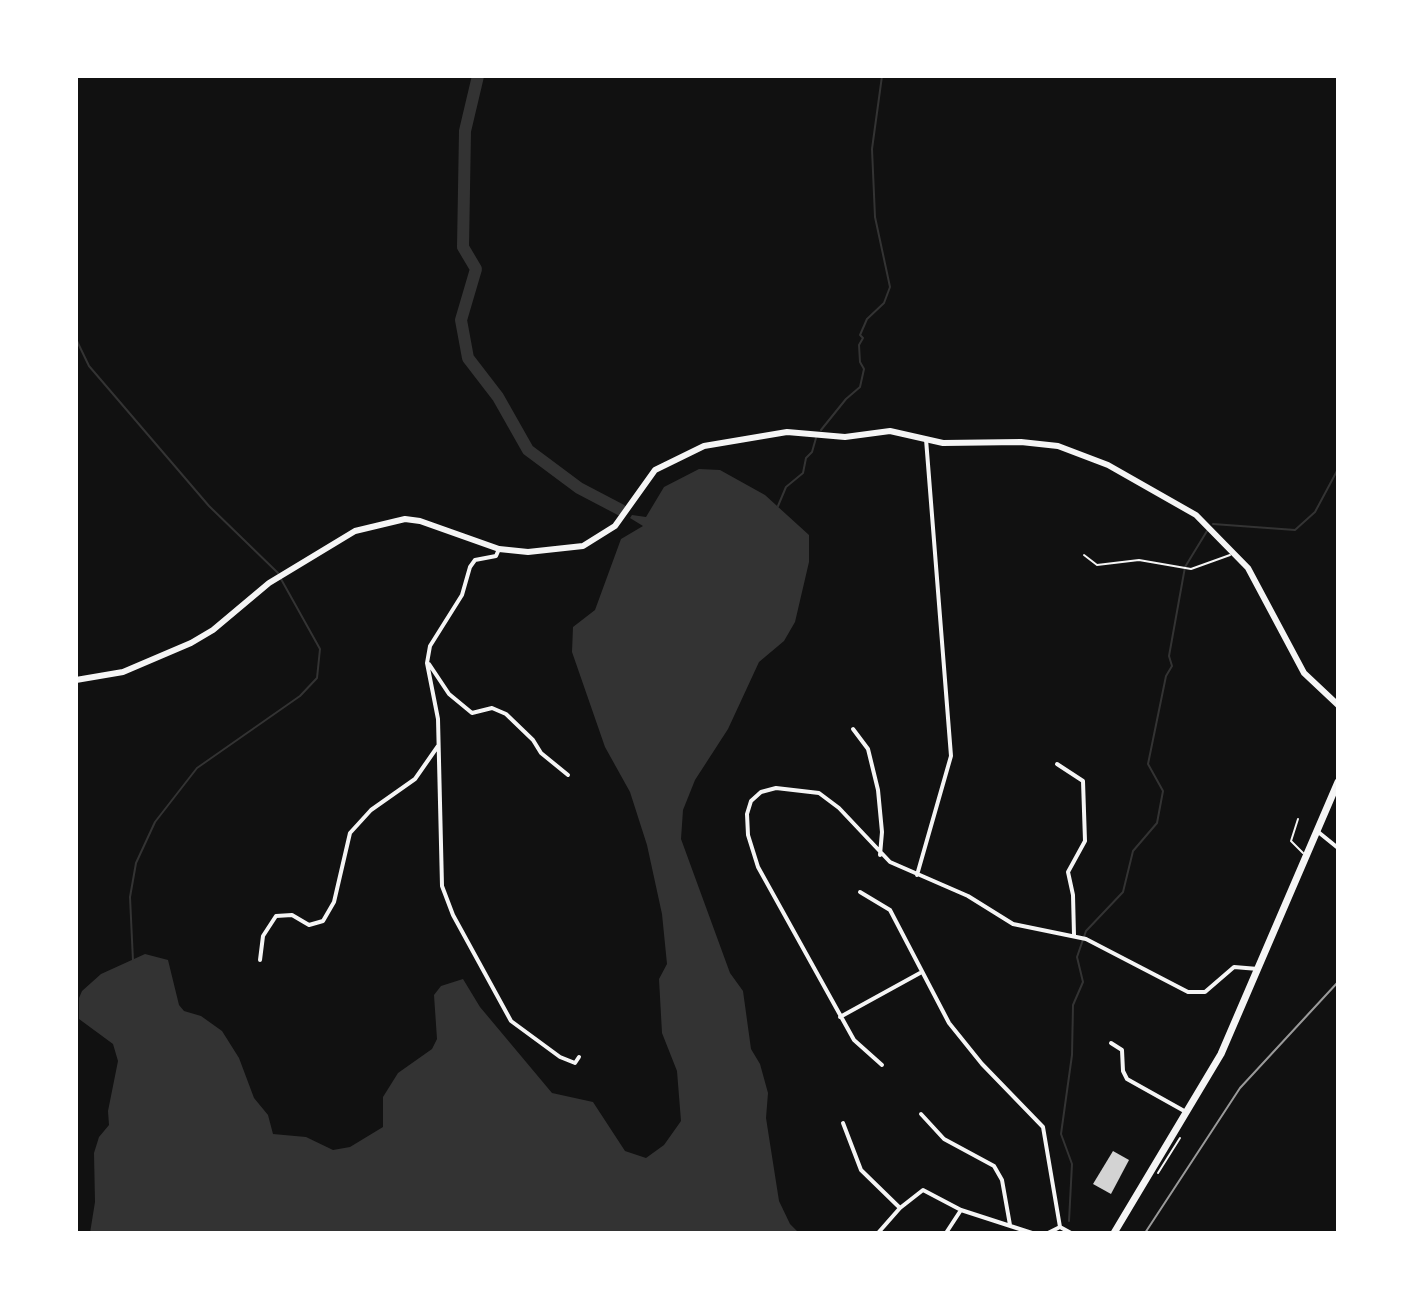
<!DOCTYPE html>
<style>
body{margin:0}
#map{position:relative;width:1414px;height:1309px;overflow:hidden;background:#111;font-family:"IBM Plex Sans",sans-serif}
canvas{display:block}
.frame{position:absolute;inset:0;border:78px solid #fff;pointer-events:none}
</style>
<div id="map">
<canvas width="1414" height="1309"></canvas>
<div class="frame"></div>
</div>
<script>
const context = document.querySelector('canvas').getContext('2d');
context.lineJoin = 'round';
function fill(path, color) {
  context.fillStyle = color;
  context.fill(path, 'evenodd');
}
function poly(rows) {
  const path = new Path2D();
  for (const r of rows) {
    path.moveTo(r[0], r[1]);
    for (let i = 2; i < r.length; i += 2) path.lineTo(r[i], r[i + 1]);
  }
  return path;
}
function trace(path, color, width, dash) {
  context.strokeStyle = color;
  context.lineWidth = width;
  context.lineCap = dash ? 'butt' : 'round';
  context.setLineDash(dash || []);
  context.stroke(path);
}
fill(poly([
 [699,469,720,470,765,495,809,535,809,562,795,622,784,641,759,662,728,729,695,780,683,810,681,839,730,973,743,991,751,1049,760,1064,768,1093,766,1118,779,1201,790,1224,799,1233,90,1233,95,1202,94,1153,99,1137,109,1125,108,1111,118,1061,113,1044,79,1019,79,998,82,991,101,974,145,954,168,960,179,1005,184,1011,201,1016,222,1031,239,1058,254,1098,268,1115,273,1134,306,1137,333,1150,350,1147,383,1127,383,1097,398,1073,432,1049,437,1039,434,995,441,986,463,979,480,1007,552,1093,593,1102,625,1151,646,1158,664,1145,681,1121,677,1071,662,1033,659,979,667,964,662,914,647,845,630,792,605,747,572,652,573,627,595,610,621,539,643,526,630,518,632,515,646,517,664,487]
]), '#333');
trace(poly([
 [76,339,89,366,209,506,278,573],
 [821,430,846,399,860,387,864,369,860,362,859,345,863,338,860,335,867,319,884,303,890,287,875,217,872,149,882,76],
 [778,506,786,487,803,473,806,458,812,452,816,438],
 [1213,524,1295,530,1315,512,1338,469],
 [133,961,130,897,136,863,155,822,197,768,300,696,317,678,320,649,281,579],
 [1069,1221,1072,1164,1061,1134,1072,1055,1073,1005,1083,982,1077,957,1086,931,1123,892,1133,851,1157,823,1163,791,1148,764,1166,676,1172,666,1169,656,1185,567,1207,531]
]), '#333', 2);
trace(poly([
 [478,76,465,131,463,247,476,269,461,320,468,358,498,397,528,450,579,488,621,510]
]), '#333', 12);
fill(poly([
 [1113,1151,1129,1160,1111,1194,1093,1184]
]), '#d3d3d3');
trace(poly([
 [1158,1173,1180,1138]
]), '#f5f5f5', 2);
trace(poly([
 [1084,555,1097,565,1139,560,1191,569,1230,555],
 [1298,819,1291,841,1303,853]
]), '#f5f5f5', 2);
trace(poly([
 [499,549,496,556,475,560,470,567,462,595,430,646,427,663,438,719,442,886,453,915,511,1021,560,1057,575,1063,579,1057],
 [429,664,449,694,472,713,492,708,506,714,533,740,541,753,568,775],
 [853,729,868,749,878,790,882,832,880,855],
 [1057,764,1083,781,1085,841,1068,872,1073,895,1074,935],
 [1317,831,1338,848],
 [917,875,951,756,926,439],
 [860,892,890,910,949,1023,982,1064,1043,1127,1060,1227],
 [260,960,263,936,276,916,292,915,309,925,323,921,334,902,350,833,371,810,415,779,438,746],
 [840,1017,920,973],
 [1111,1043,1122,1050,1123,1071,1127,1079,1186,1112],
 [882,1065,854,1040,758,867,748,835,747,814,751,801,761,792,776,788,819,793,839,808,890,862,968,896,1013,924,1086,939,1188,992,1205,992,1234,967,1258,969],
 [921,1114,944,1139,994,1166,1002,1180,1010,1225],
 [843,1123,861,1170,900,1208],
 [878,1233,900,1208,923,1190,961,1210,1032,1233],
 [946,1233,961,1210],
 [1048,1233,1060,1227,1071,1233]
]), '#f5f5f5', 4);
trace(poly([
 [76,680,123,672,191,643,213,630,269,583,355,531,405,519,420,521,499,549,528,552,583,546,615,526,655,470,704,446,787,432,845,437,890,431,943,443,1021,442,1058,446,1108,465,1196,515,1248,568,1304,673,1338,705]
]), '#f5f5f5', 6);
trace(poly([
 [1114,1233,1221,1054,1338,782]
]), '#f5f5f5', 7);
trace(poly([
 [1145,1233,1240,1088,1338,982]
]), '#9a9a9a', 2);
</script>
